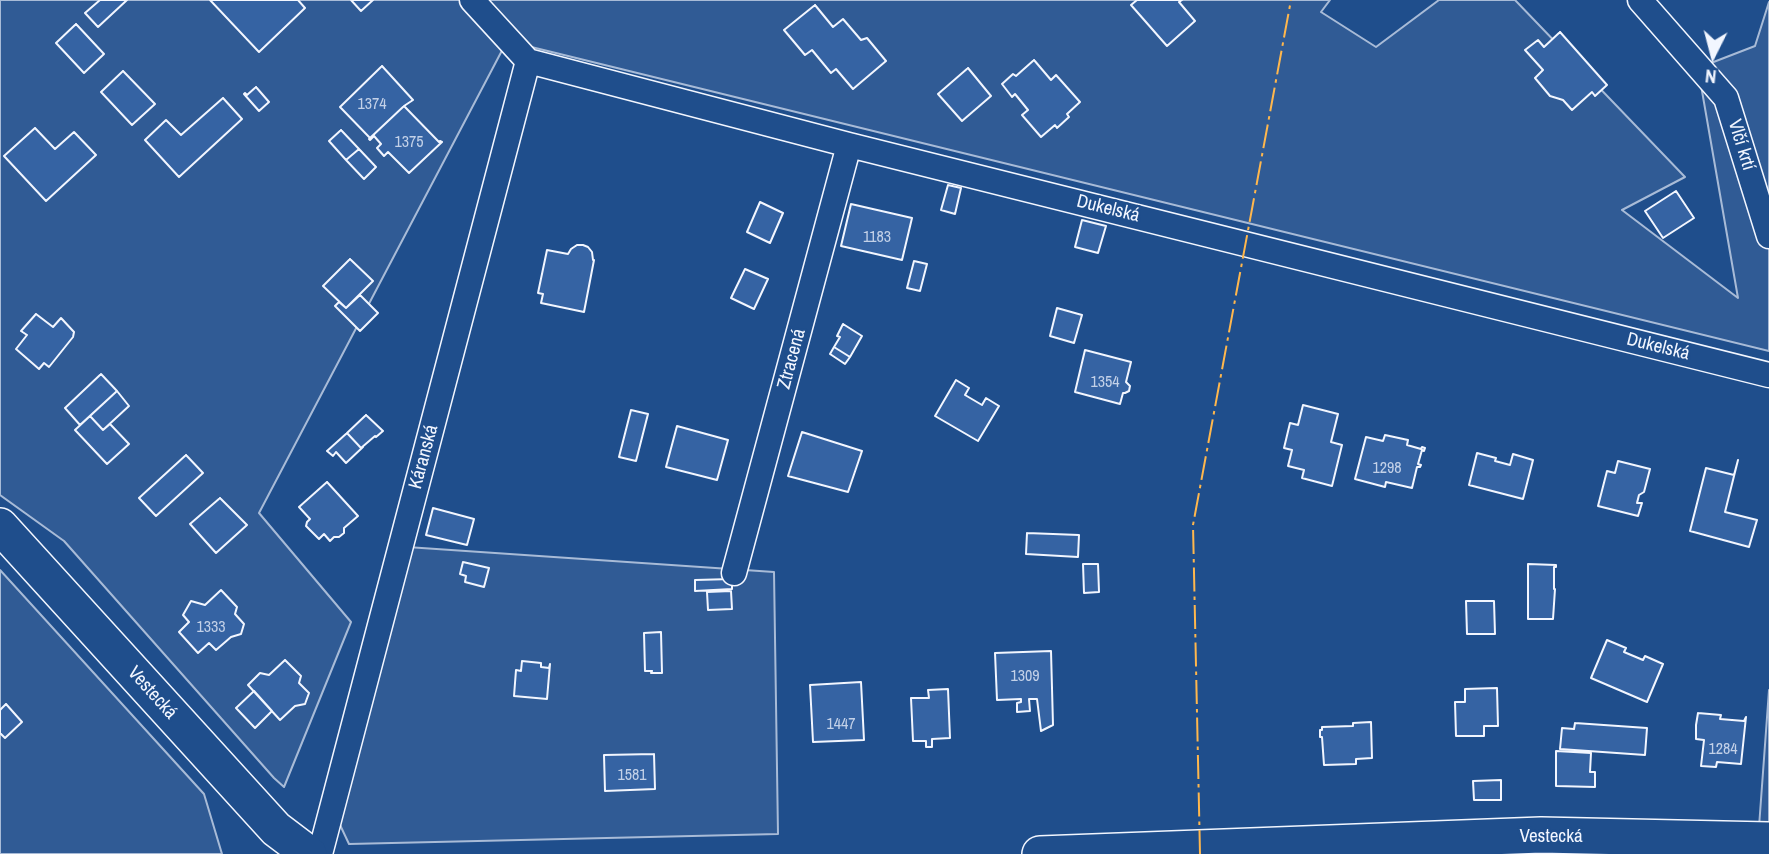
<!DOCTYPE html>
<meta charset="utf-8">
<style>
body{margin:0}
#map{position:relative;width:1769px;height:854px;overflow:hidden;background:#1f4e8c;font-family:"Archivo Narrow",sans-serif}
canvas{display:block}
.north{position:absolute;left:1678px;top:21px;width:70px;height:70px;-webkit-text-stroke:5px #1f4e8c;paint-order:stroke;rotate:186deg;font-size:19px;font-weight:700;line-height:28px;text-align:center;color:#f2f6ff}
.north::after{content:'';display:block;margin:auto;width:24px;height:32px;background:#f2f6ff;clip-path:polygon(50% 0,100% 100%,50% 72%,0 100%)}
</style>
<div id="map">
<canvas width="1769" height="854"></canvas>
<div class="north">N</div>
</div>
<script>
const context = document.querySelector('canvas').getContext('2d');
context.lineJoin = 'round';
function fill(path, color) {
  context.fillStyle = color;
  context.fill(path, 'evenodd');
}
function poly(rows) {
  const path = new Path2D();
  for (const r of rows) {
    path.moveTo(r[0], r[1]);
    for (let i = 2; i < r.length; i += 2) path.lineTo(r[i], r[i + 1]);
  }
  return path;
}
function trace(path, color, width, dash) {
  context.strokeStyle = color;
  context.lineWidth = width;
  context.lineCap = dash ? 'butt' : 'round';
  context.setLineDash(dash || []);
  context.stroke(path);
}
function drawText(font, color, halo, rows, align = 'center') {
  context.font = font + ' "Archivo Narrow",sans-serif';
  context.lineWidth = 5;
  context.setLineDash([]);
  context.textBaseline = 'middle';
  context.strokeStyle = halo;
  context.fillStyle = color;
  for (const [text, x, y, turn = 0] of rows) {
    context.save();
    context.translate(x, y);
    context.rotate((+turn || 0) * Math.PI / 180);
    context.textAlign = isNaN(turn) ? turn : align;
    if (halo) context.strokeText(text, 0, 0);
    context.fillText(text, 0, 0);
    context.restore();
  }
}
const built = poly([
 [0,0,1330,0,1321,12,1376,47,1439,0,1515,0,1685,177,1622,210,1738,298,1698,68,1755,46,1769,2,1769,351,507,41,259,513,351,622,284,787,274,778,64,541,0,495,0,0],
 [407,547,774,572,778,834,349,844,333,810,407,547],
 [0,570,204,794,222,854,0,854,0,570],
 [1769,690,1769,822,1759,827,1769,690]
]);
fill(built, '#305b95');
trace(built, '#a8bbd7', 2);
const building = poly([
 [100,0,127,0,98,27,85,13,100,0],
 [210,0,298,0,305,8,259,52,210,0],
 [351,0,373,0,361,11,351,0],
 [1137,0,1182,0,1179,2,1195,21,1167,46,1131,5,1137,0],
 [815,5,833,27,843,19,861,40,867,38,886,61,853,89,836,69,831,73,812,50,805,55,784,30,815,5],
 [76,24,104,54,84,73,56,43,76,24],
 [1560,32,1607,85,1595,96,1592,92,1572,110,1563,100,1550,96,1535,78,1543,70,1525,50,1538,40,1544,47,1560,32],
 [1034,60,1051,80,1056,75,1080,102,1067,114,1069,117,1057,128,1055,125,1041,137,1022,115,1028,110,1015,94,1012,97,1002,84,1013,74,1016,76,1034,60],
 [382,66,413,100,404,106,370,138,340,107,382,66],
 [968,68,991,96,962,121,938,94,968,68],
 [123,71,155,104,132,125,101,92,123,71],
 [256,87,269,102,259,111,244,94,245,93,247,95,256,87],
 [223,98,242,119,179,177,145,140,166,120,181,135,223,98],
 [404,106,439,142,440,141,442,142,409,173,388,152,384,156,377,148,381,144,374,136,370,140,369,139,404,106],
 [35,128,55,149,74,132,96,155,46,201,4,156,35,128],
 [341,130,359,149,346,160,329,141,341,130],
 [359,149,376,167,364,179,346,160,359,149],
 [948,185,961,188,955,214,941,210,948,185],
 [1676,191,1694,218,1663,238,1645,211,1676,191],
 [760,202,783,213,770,243,747,232,760,202],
 [851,204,912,218,902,260,841,246,851,204],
 [1082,220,1106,226,1098,253,1075,247,1082,220],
 [577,245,583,245,588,247,592,252,593,260,594,260,584,312,541,303,543,294,538,293,547,250,568,254,571,249,577,245],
 [350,259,373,281,346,308,323,286,350,259],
 [914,261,927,264,920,291,907,288,914,261],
 [745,269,768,279,754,309,731,298,745,269],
 [360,295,378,313,360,331,335,306,339,302,346,308,360,295],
 [1057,308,1082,315,1074,343,1050,336,1057,308],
 [36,314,53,327,61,318,74,332,73,337,49,367,44,363,39,369,16,349,27,335,21,331,36,314],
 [843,324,862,336,850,357,834,347,840,337,837,336,843,324],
 [834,347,850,357,845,364,830,354,834,347],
 [1085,350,1131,362,1126,382,1130,386,1129,391,1125,393,1123,393,1120,404,1075,392,1085,350],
 [101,374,117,391,80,425,65,408,101,374],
 [956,380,969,388,965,395,982,405,986,398,999,406,978,441,935,416,956,380],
 [117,391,129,406,103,430,90,416,117,391],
 [1303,405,1338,414,1331,442,1342,445,1332,486,1302,478,1304,470,1288,466,1292,450,1284,448,1290,423,1298,425,1303,405],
 [631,410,648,414,636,461,619,457,631,410],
 [366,415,383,431,376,437,375,436,361,448,347,433,366,415],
 [90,416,103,430,110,424,129,444,107,464,75,430,90,416],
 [677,426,728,440,717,480,666,467,677,426],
 [802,432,862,451,848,492,788,476,802,432],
 [347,433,361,448,363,447,346,463,336,452,333,456,327,451,347,433],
 [1385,435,1408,440,1407,445,1421,449,1422,447,1425,448,1424,451,1422,450,1418,464,1421,465,1420,467,1417,467,1412,488,1386,482,1385,487,1355,479,1366,437,1383,441,1385,435],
 [1477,453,1496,458,1495,461,1510,465,1513,454,1533,460,1523,499,1469,485,1477,453],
 [186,455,203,473,156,516,139,498,186,455],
 [1738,460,1725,512,1757,520,1749,547,1690,531,1706,468,1734,475,1738,460],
 [1618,461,1650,469,1644,492,1639,495,1637,503,1642,503,1638,516,1598,506,1607,471,1615,473,1618,461],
 [327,482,358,516,344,528,344,533,339,537,334,537,330,541,324,534,319,539,306,526,307,522,310,519,299,507,327,482],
 [220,498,247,525,216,553,190,524,220,498],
 [433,508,474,519,467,545,426,535,433,508],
 [1027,533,1079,535,1078,557,1026,554,1027,533],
 [463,562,489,568,484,587,465,582,466,576,460,574,463,562],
 [1083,564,1098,564,1099,592,1084,593,1083,564],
 [1528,564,1556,565,1556,567,1554,567,1554,589,1555,589,1553,619,1528,619,1528,564],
 [732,579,732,589,695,591,695,580,732,579],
 [221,590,237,607,235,614,244,624,241,634,231,637,216,650,209,643,198,653,179,632,189,622,183,615,191,601,205,605,221,590],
 [731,591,732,609,708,610,707,592,731,591],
 [1466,601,1494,601,1495,634,1467,634,1466,601],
 [661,632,662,673,651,673,652,671,645,671,644,633,661,632],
 [1607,640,1626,648,1624,652,1643,660,1645,656,1663,664,1647,702,1591,678,1607,640],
 [1051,651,1053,725,1041,731,1037,699,1029,699,1030,711,1017,712,1017,703,1021,702,1021,699,997,700,995,653,1051,651],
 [285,660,301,676,299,683,309,693,305,704,295,706,280,720,248,685,260,673,269,675,285,660],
 [522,661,541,663,541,667,549,668,550,664,547,699,514,696,516,670,521,671,522,661],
 [861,682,864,740,813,742,810,685,861,682],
 [1497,688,1498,726,1484,726,1484,736,1456,736,1455,702,1465,702,1465,689,1497,688],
 [948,689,950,738,932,739,932,747,926,747,926,741,913,741,911,698,929,698,928,690,948,689],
 [254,691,272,711,255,728,236,708,254,691],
 [6,704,22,722,5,738,0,733,0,710,6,704],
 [1698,713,1721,715,1720,719,1744,721,1746,717,1741,764,1717,762,1716,767,1701,766,1704,740,1696,739,1696,725,1698,713],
 [1371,722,1372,758,1356,759,1356,764,1324,765,1322,737,1320,737,1320,730,1322,730,1322,727,1353,726,1353,723,1371,722],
 [1575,723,1647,728,1645,755,1560,749,1562,728,1574,729,1575,723],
 [1556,751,1591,753,1590,772,1595,772,1595,787,1556,786,1556,751],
 [654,754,655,789,605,791,604,755,654,754],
 [1501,780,1501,800,1474,800,1473,781,1501,780]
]);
fill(building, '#3563a3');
trace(building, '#f2f6ff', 2);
const street = poly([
 [472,0,528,61,849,145,1769,375],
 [1640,0,1726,98,1769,236],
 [734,573,849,145],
 [320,854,528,61]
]);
const secondary = poly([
 [0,526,276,829,309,854],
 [1040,854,1541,835,1769,840]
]);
trace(street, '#f2f6ff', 27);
trace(secondary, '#f2f6ff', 38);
trace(street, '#1f4e8c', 24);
trace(secondary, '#1f4e8c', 35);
trace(poly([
 [1200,854,1193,525,1291,0]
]), '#ffb74d', 2, [24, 5, 3.5, 5]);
drawText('16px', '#c3d1e8', null, [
 ["1374",372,105],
 ["1375",409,143],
 ["1183",877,238],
 ["1354",1105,383],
 ["1298",1387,469],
 ["1333",211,628],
 ["1309",1025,677],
 ["1447",841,725],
 ["1284",1723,750],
 ["1581",632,776]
]);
drawText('19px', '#f2f6ff', '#1f4e8c', [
 ["Vlčí krtí",1741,145,73],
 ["Dukelská",1108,209,14],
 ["Dukelská",1658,347,14],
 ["Ztracená",792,359,-75],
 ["Káranská",424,457,-75],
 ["Vestecká",152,693,48],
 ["Vestecká",1551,837]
]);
</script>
